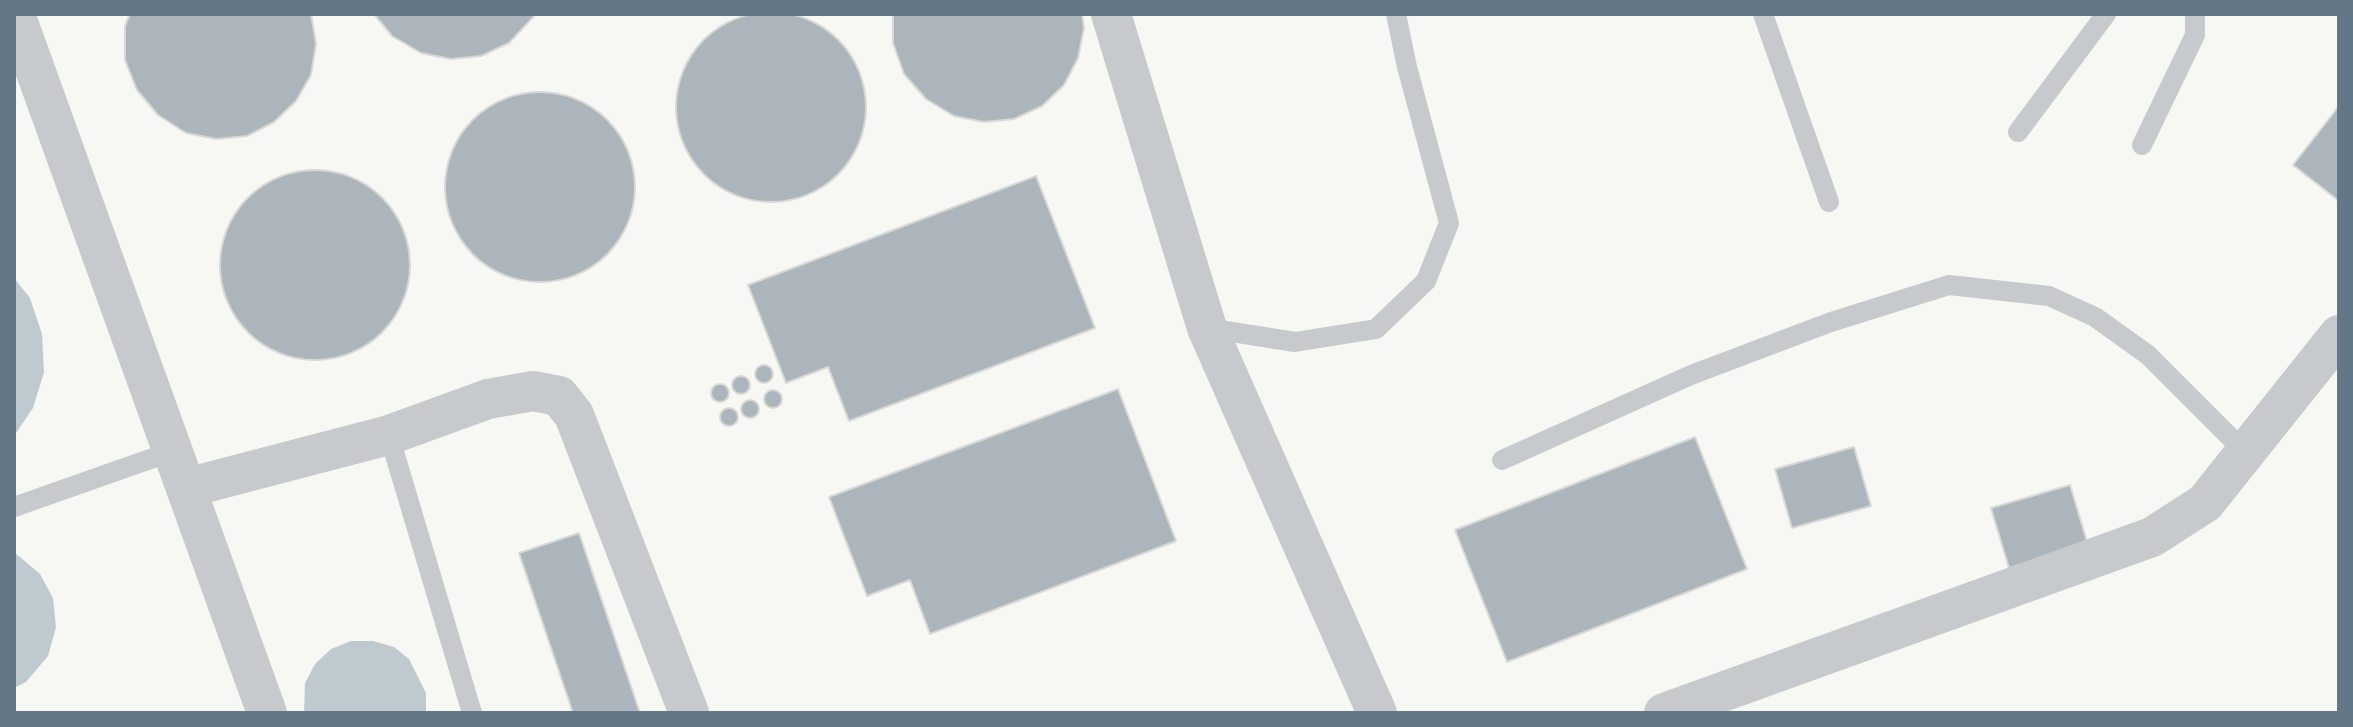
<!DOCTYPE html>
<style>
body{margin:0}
#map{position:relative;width:2353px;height:727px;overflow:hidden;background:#f7f7f3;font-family:Raleway,sans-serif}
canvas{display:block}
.frame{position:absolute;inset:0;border:16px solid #637787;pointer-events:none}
</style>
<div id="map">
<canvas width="2353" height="727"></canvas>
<div class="frame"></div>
</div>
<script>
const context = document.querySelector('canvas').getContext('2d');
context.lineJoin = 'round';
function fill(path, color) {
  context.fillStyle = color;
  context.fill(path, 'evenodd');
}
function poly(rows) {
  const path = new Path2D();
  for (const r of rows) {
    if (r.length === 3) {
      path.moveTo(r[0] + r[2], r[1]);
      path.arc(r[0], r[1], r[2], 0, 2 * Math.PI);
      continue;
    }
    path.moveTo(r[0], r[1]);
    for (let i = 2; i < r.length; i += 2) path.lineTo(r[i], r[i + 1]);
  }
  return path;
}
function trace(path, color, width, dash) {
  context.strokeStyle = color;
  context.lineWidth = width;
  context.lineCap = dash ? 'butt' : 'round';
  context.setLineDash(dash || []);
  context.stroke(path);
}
fill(poly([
 [14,278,30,298,42,334,44,372,33,408,14,436],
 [14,552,40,574,53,598,56,627,48,656,26,682,14,688],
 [351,641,373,641,394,647,409,659,426,693,426,713,304,713,305,683,315,664,331,649]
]), '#bfcad0');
const building = poly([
 [771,107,95],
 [130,14,311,14,316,44,311,75,296,101,274,122,247,136,216,139,186,133,158,115,137,90,125,60,125,26,130,14],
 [374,14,536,14,509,43,481,56,451,59,421,53,392,36,374,14],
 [893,14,1082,14,1084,28,1078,58,1064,85,1042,106,1014,119,984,122,954,116,926,99,904,74,893,43,893,14],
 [540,187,95],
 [2339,106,2339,201,2293,165,2339,106],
 [315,265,95],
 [1036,176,1095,328,849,421,828,367,786,383,748,285,1036,176],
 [764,374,9],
 [741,385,9],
 [720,393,9],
 [1118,389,1176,541,930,634,910,580,867,596,829,497,1118,389],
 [773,399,9],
 [750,409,9],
 [729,417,9],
 [1695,437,1747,569,1507,662,1455,530,1695,437],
 [1854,447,1871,506,1792,528,1775,469,1854,447],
 [2070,485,2088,545,2009,568,1991,508,2070,485],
 [579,533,640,713,573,713,519,553,579,533]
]);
fill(building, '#acb5bb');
trace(building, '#d8d8d6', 2);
trace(poly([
 [1763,14,1829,202],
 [2018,132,2106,14],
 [2142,145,2195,35,2195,14],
 [1207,328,1295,342,1376,329,1426,281,1449,223,1407,67,1396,14],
 [389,435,472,713],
 [1502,460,1691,375,1831,322,1949,285,2049,296,2095,317,2148,355,2244,451],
 [14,507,173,451]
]), '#c6cacd', 20);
trace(poly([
 [15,14,267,713],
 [1111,14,1207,328,1377,713],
 [186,488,389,435,488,399,533,391,559,396,574,415,689,713],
 [1664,713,2152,537,2205,503,2339,335]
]), '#c6cacd', 40);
</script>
